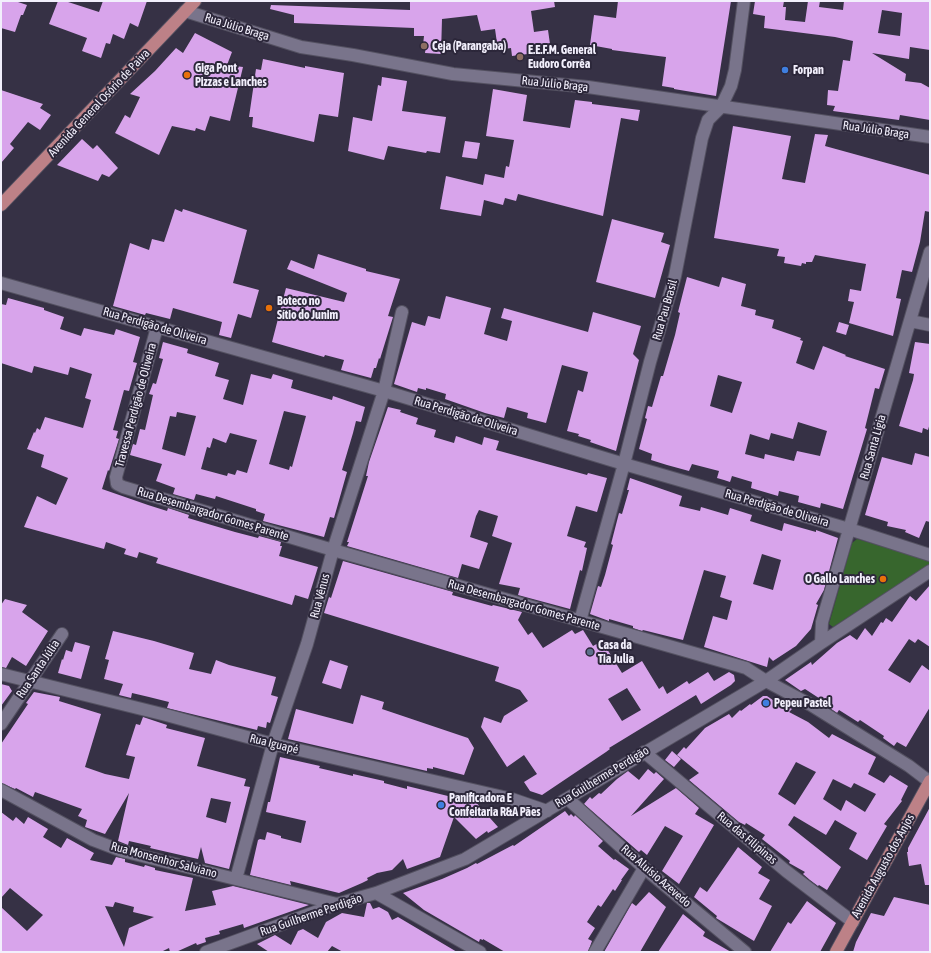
<!DOCTYPE html>
<meta charset="utf-8">
<style>
body{margin:0}
#map{position:relative;width:931px;height:953px;overflow:hidden;background:#363145;font-family:"Asap Condensed",sans-serif}
canvas{display:block}
.frame{position:absolute;inset:0;border:2px solid #f2effc;pointer-events:none}
</style>
<div id="map">
<canvas width="931" height="953"></canvas>
<div class="frame"></div>
</div>
<script>
const context = document.querySelector('canvas').getContext('2d');
context.lineJoin = 'round';
function fill(path, color) {
  context.fillStyle = color;
  context.fill(path, 'evenodd');
}
function poly(rows) {
  const path = new Path2D();
  for (const r of rows) {
    path.moveTo(r[0], r[1]);
    for (let i = 2; i < r.length; i += 2) path.lineTo(r[i], r[i + 1]);
  }
  return path;
}
function trace(path, color, width, dash) {
  context.strokeStyle = color;
  context.lineWidth = width;
  context.lineCap = dash ? 'butt' : 'round';
  context.setLineDash(dash || []);
  context.stroke(path);
}
function drawText(font, color, halo, rows, align = 'center') {
  context.font = font + ' "Asap Condensed",sans-serif';
  context.lineWidth = 4;
  context.setLineDash([]);
  context.textBaseline = 'middle';
  context.strokeStyle = halo;
  context.fillStyle = color;
  for (const [text, x, y, turn = 0] of rows) {
    context.save();
    context.translate(x, y);
    context.rotate((+turn || 0) * Math.PI / 180);
    context.textAlign = isNaN(turn) ? turn : align;
    if (halo) context.strokeText(text, 0, 0);
    context.fillText(text, 0, 0);
    context.restore();
  }
}
fill(poly([
 [857,539,930,560,930,564,833,627,829,624,852,543]
]), '#37662d');
fill(poly([
 [1,1,15,1,27,5,23,15,21,15,15,32,1,28],
 [58,1,65,1,99,12,103,1,147,1,138,27,130,23,124,39,113,34,110,44,106,43,101,58,82,51,87,38,49,24],
 [410,1,554,1,555,7,531,11,534,32,548,30,551,51,512,56,511,48,498,50,495,29,481,31,477,15,442,19,441,54,425,53,426,45,423,45,424,36,414,36,414,28,294,23,294,15,270,9,271,5,410,10],
 [618,1,731,1,716,96,674,89,674,88,662,86,666,57,612,50,612,49,590,45,594,15,616,18],
 [755,1,784,1,783,7,786,7,785,20,805,22,808,1,820,1,819,7,843,10,844,1,930,1,930,50,910,47,909,59,872,53,906,74,905,81,921,83,930,88,930,120,900,115,899,120,833,111,835,106,827,105,828,90,838,91,843,60,850,61,853,41,835,37,764,28,765,16,753,14],
 [882,10,902,13,900,36,878,33],
 [195,33,232,52,227,65,243,67,230,121,210,116,205,131,196,128,195,131,172,126,159,155,115,133,125,115,130,118,140,97,130,94,155,71,176,48,183,53],
 [263,59,305,68,305,66,344,73,338,117,319,114,314,142,252,127,253,117,249,117,256,69,261,70],
 [382,77,407,81,402,111,446,117,440,153,427,151,426,153,388,146,384,160,348,151,353,117,372,121,378,85,381,86],
 [493,89,527,95,523,121,570,128,575,100,592,102,592,104,640,110,638,121,621,118,603,216,518,194,516,201,505,198,503,205,484,200,481,216,440,209,446,176,483,185,485,174,504,178,506,166,509,167,514,140,486,136],
 [1,90,43,104,40,108,51,115,40,130,28,122,10,144,14,148,1,163],
 [733,126,791,136,782,179,805,183,815,134,828,135,825,146,930,175,930,212,925,211,920,242,912,272,902,270,896,298,901,299,893,336,849,323,854,302,848,301,850,289,861,291,866,264,815,255,812,262,806,262,806,264,802,263,801,266,784,263,785,257,777,256,779,249,714,238],
 [82,139,93,149,97,145,118,168,109,177,102,174,98,181,57,165],
 [465,141,480,143,477,159,462,157],
 [175,209,182,212,183,209,247,230,233,283,259,290,251,318,238,314,231,338,219,335,222,322,173,308,170,319,146,313,145,315,113,306,130,243,149,250,152,239,164,242],
 [612,219,664,233,661,242,670,245,655,298,596,282],
 [318,254,366,269,366,271,400,279,388,316,393,317,380,359,379,358,376,368,374,368,371,378,341,370,344,360,325,355,324,357,272,342,286,288,344,302,347,293,287,269,291,260,314,269],
 [687,277,719,287,722,277,746,284,741,306,756,310,755,315,774,320,772,328,801,338,800,340,803,341,796,363,814,370,823,346,846,355,845,356,885,369,879,389,875,388,865,428,867,429,843,509,821,503,820,508,798,502,799,496,779,491,778,496,751,488,752,482,732,476,730,482,724,480,717,478,719,471,692,464,689,471,667,465,651,460,652,454,639,449,647,419,645,418,648,406,652,407,661,376,663,376,675,335,680,313,678,312],
 [718,375,742,382,732,413,710,406],
 [798,422,827,431,820,456,797,451,794,461,765,454,764,459,745,454,750,434,769,440,771,433,793,439],
 [446,296,491,308,484,334,507,341,512,321,501,318,504,308,588,332,593,312,641,326,633,354,639,360,616,451,590,442,591,440,578,436,579,434,567,431,578,390,583,392,588,372,562,365,546,423,527,418,528,413,507,407,504,418,485,413,445,399,446,394,426,388,426,390,418,388,417,392,394,384,412,322,425,326,428,316,440,319],
 [8,298,44,308,44,310,64,317,60,329,81,336,84,328,114,335,116,329,140,337,133,362,137,363,129,391,124,390,113,430,118,431,116,438,119,439,109,471,108,470,102,489,148,505,167,511,168,508,189,515,188,518,235,532,258,538,259,536,281,542,280,546,282,546,279,556,318,567,308,599,295,595,292,605,156,563,158,558,139,552,137,558,124,554,126,549,106,542,104,549,24,527,37,496,56,505,68,478,41,467,44,455,27,449,34,432,35,433,37,428,40,430,45,417,83,428,91,400,85,398,92,374,70,367,68,375,34,366,32,373,1,363,1,304,6,305],
 [839,322,849,325,846,335,836,332],
 [163,342,188,349,187,353,219,363,215,376,229,380,223,399,243,405,251,374,271,379,273,374,293,380,291,388,332,400,333,396,365,407,361,422,356,421,353,433,342,470,347,472,334,518,330,517,324,537,263,521,265,514,256,511,256,509,216,496,215,499,196,494,194,500,173,494,175,488,156,481,162,464,130,455,133,444,136,445,140,429,145,430,153,395,149,394,153,383,156,384,163,359,159,358],
 [284,411,306,416,292,467,290,466,289,470,269,464],
 [177,412,196,416,185,456,162,449,170,416,176,417],
 [230,433,257,440,247,473,237,470,235,475,228,473,227,476,201,469,207,447,210,448,213,438,226,443],
 [915,342,930,344,930,423,928,430,923,428,922,433,899,426,913,380,914,374,909,373],
 [388,407,401,410,400,412,418,418,416,424,436,430,434,437,454,443,456,436,482,445,484,437,499,441,496,450,587,475,588,473,607,478,597,512,576,506,567,536,586,542,584,547,587,548,582,571,580,570,570,609,518,595,520,588,499,584,512,543,492,536,498,516,479,510,476,516,470,537,488,543,479,569,462,564,458,578,347,546,349,542,347,542,368,476,366,476,369,462],
 [915,453,930,457,930,522,926,521,919,538,905,532,906,530,887,526,888,522,865,515,882,457,912,465],
 [630,478,682,496,679,506,700,511,701,507,728,515,730,508,752,515,750,521,782,531,784,523,816,532,816,530,838,538,824,590,816,604,818,605,811,629,796,646,773,661,769,657,767,667,704,647,713,616,727,620,732,601,720,597,726,576,704,570,683,640,643,630,642,631,633,628,633,626,609,619,609,621,590,614,598,586,601,587,605,575,613,545,611,544,619,513,622,514,629,490,627,490],
 [762,554,781,560,773,590,753,584],
 [343,561,453,592,452,595,492,606,493,605,522,612,518,620,528,635,532,632,543,648,572,630,575,634,583,630,593,646,602,641,622,673,642,661,659,689,663,686,667,694,687,681,689,684,708,672,714,681,729,672,734,675,735,681,731,685,701,704,696,695,609,748,610,749,606,752,542,795,530,791,524,782,537,774,524,755,507,767,481,727,484,717,501,723,504,716,528,701,520,690,495,681,499,667,324,613,329,597,331,598],
 [627,688,641,710,622,721,608,699],
 [930,585,930,647,918,639,915,643,909,639,888,670,910,683,922,665,930,671,930,707,906,747,897,742,894,746,883,738,884,736,860,720,858,722,839,710,837,713,827,706,828,704,805,689,801,691,785,680,811,662,812,665,837,643,850,635,857,640,865,628,872,636,881,622,883,623,886,618,892,622,910,596,916,601],
 [5,599,27,605,22,612,48,631,26,666,12,657,6,668,1,667,1,605],
 [113,631,154,641,194,653,189,669,211,674,216,660,229,665,276,677,271,695,278,697,270,723,267,722,266,728,258,726,257,730,167,708,169,702,149,697,132,693,131,698,119,695,123,684,104,679,109,660,105,659],
 [75,642,90,646,81,679,58,673,62,659,63,660,66,650,72,652],
 [330,660,348,666,341,689,322,683],
 [1,684,9,686,12,691,1,706],
 [34,692,60,697,59,701,101,714,85,767,105,774,129,779,135,757,126,755,136,724,140,725,143,717,167,725,166,728,205,738,197,766,246,779,244,786,250,787,229,869,205,863,201,847,198,859,150,848,151,846,129,841,128,845,118,841,129,793,105,834,85,827,87,820,78,816,82,809,35,792,33,797,16,788,15,789,1,783,1,744,28,704,26,703],
 [211,798,231,802,226,823,206,817],
 [361,695,384,702,382,709,468,738,474,748,464,775,433,767,433,769,427,768,427,771,288,739,296,709,353,724],
 [763,696,767,696,780,705,782,702,792,709,789,712,808,722,829,738,832,734,876,757,868,774,884,783,890,775,908,786,901,800,902,801,884,824,887,826,867,860,849,849,857,833,835,820,826,835,794,816,788,825,841,867,827,890,819,885,818,886,810,880,803,874,805,872,789,863,790,861,762,839,765,835,746,823,745,825,739,822,689,780,699,773,677,755,684,747,686,749,705,728,729,714,732,718,740,710,741,711,750,704,751,705],
 [796,762,816,772,795,805,778,794],
 [833,779,851,788,854,783,876,794,865,812,846,800,841,811,823,799],
 [672,751,681,759,674,767,665,760],
 [280,757,320,766,319,768,353,776,353,774,384,781,384,783,407,789,407,786,452,797,453,796,474,800,498,827,488,833,487,831,476,839,454,817,440,857,407,869,403,859,392,870,377,873,367,878,368,880,362,883,339,893,290,881,291,885,250,875,258,840,260,839,265,840,267,832,281,836,281,838,301,843,306,821,266,812,268,802,270,802],
 [648,769,654,774,656,772,664,779,631,816,676,788,699,808,695,814,714,825,679,884,662,871,683,836,665,826,647,855,641,850,639,852,584,804,590,797,592,799,599,793,601,794,617,779,628,771,639,780],
 [930,807,930,885,925,885,921,864,909,866,907,852,908,852,908,848],
 [565,811,569,816,571,814,574,817,575,815,603,841,598,846,614,860,615,859,629,869,621,880,622,880,615,891,613,889,601,907,598,905,587,922,595,928,588,939,592,941,588,952,505,952,483,939,483,940,480,939,479,942,424,910,403,893,442,879,467,868,476,863,477,864,513,845,514,846],
 [1,812,13,821,16,817,24,824,28,817,48,829,43,837,61,848,67,838,94,853,90,860,112,865,116,857,125,859,125,862,144,867,145,865,155,868,155,870,193,878,185,911,216,905,212,891,233,886,309,905,244,928,243,924,219,931,220,934,205,938,206,942,197,945,196,943,176,952,170,952,169,948,161,952,1,952,1,907,27,931,43,915,10,888,1,898],
 [115,902,134,907,133,912,154,917,129,928,124,947,105,906,113,907],
 [738,847,762,867,758,873,770,880,759,899,772,906,754,941,716,918,717,916,694,897,700,887,707,892],
 [649,892,666,907,640,952,604,952,632,903,636,906],
 [894,897,930,905,930,952,853,952,856,942,871,913,884,916],
 [807,901,836,923,820,952,770,952,788,922,791,924],
 [367,903,370,903,373,909,379,907,388,912,392,920,398,917,457,952,343,952,332,946,327,952,269,952,257,944,275,935,291,945,298,931,303,929,318,938,326,922,342,913,364,917],
 [683,914,705,932,703,936,731,952,658,952]
]), '#d8a4eb');
const street = poly([
 [185,11,301,47,353,55,453,74,588,87,930,137],
 [1,283,384,391,624,464,849,529,930,555],
 [910,321,930,325],
 [157,327,116,477,117,484,123,487,333,550,746,668,766,681,811,705,909,766,930,782],
 [580,621,624,464,650,362,675,276,702,138,708,120,721,107,731,86,735,70,744,1],
 [821,643,822,622,930,252],
 [1,674,166,715,273,744,512,799,547,811],
 [1,724,62,634],
 [644,752,786,871,853,922],
 [1,790,93,840,122,851,337,904],
 [568,799,644,868,745,952],
 [236,879,273,744,307,644,333,550,384,391,402,312],
 [376,893,480,952],
 [206,952,337,904,376,893,465,859,766,681,821,643,930,571],
 [595,952,644,868]
]);
const primary = poly([
 [1,205,195,1],
 [836,952,930,781]
]);
trace(street, '#545161', 14);
trace(primary, '#545161', 14);
trace(street, '#79748b', 12);
trace(primary, '#bd8187', 12);
for (const [x, y, r, color] of [
 [424,46,4,"#8d6e63"],
 [520,57,4,"#8d6e63"],
 [785,70,4,"#3f7fe0"],
 [187,75,4,"#e8710a"],
 [269,308,4,"#e8710a"],
 [883,579,4,"#e8710a"],
 [590,652,4,"#5c6f8a"],
 [766,703,4,"#3f7fe0"],
 [441,805,4,"#3f7fe0"]
]) {
  const dot = new Path2D();
  dot.arc(x, y, r, 0, 2 * Math.PI);
  context.fillStyle = color;
  context.fill(dot);
  trace(dot, '#2c273a', 1.5);
}
drawText('12px', '#f2effc', '#2c273a', [
 ["Rua Júlio Braga",237,27,17],
 ["Rua Júlio Braga",555,84,6],
 ["Avenida General Osório de Paiva",99,103,-47],
 ["Rua Júlio Braga",876,130,8],
 ["Rua Pau Brasil",665,310,-74],
 ["Rua Perdigão de Oliveira",155,326,16],
 ["Travessa Perdigão de Oliveira",136,405,-75],
 ["Rua Perdigão de Oliveira",466,416,17],
 ["Rua Santa Lígia",873,447,-74],
 ["Rua Perdigão de Oliveira",777,508,16],
 ["Rua Desembargador Gomes Parente",213,514,17],
 ["Rua Vênus",320,596,-75],
 ["Rua Desembargador Gomes Parente",524,605,16],
 ["Rua Santa Júlia",38,669,-56],
 ["Rua Iguapé",274,744,14],
 ["Rua Guilherme Perdigão",602,777,-31],
 ["Rua das Filipinas",747,838,40],
 ["Rua Monsenhor Salviano",164,860,15],
 ["Avenida Augusto dos Anjos",883,866,-61],
 ["Rua Aluísio Azevedo",656,876,41],
 ["Rua Guilherme Perdigão",311,915,-19]
]);
drawText('bold 12px', '#f2effc', '#2c273a', [
 ["Ceja (Parangaba)",432,46],
 ["E.E.F.M. General",528,50],
 ["Eudoro Corrêa",528,64],
 ["Giga Pont",195,68],
 ["Pizzas e Lanches",195,82],
 ["Forpan",793,70],
 ["Boteco no",277,301],
 ["Sítio do Junim",277,315],
 ["O Gallo Lanches",875,579,"right"],
 ["Casa da",598,645],
 ["Tia Julia",598,659],
 ["Pepeu Pastel",774,703],
 ["Panificadora E",449,798],
 ["Confeitaria R&A Pães",449,812]
], 'left');
</script>
